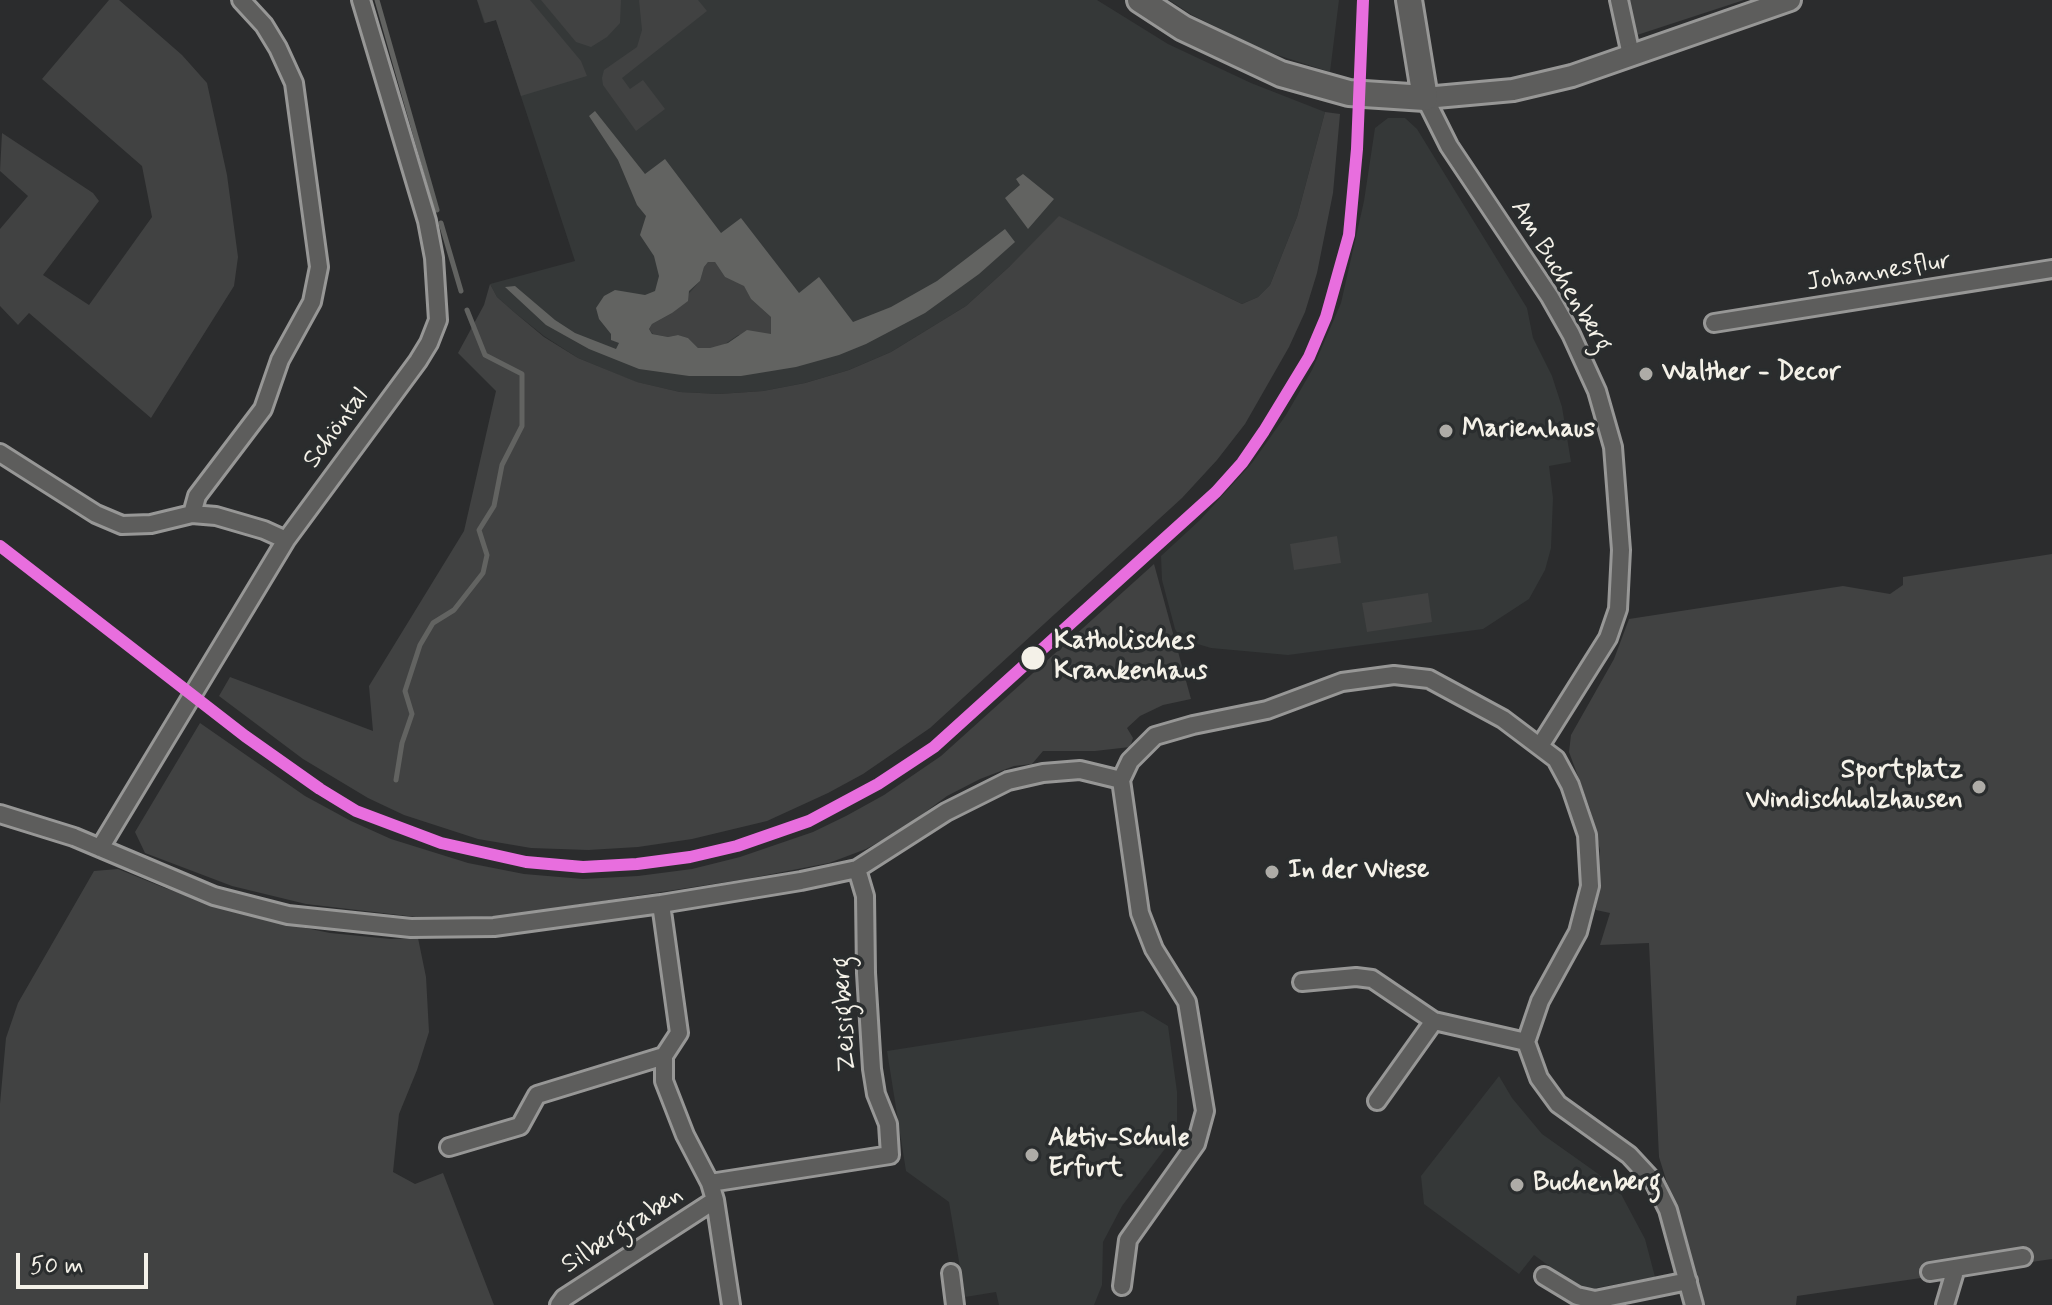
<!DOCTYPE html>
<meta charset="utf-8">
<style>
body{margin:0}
#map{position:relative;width:2052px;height:1305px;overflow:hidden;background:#2b2c2d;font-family:Mynerve,sans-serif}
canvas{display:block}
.scale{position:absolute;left:16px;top:1253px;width:132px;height:36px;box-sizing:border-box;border:4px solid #f4f1e8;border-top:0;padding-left:10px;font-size:24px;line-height:28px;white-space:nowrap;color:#f4f1e8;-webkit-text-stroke:6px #2a2d2e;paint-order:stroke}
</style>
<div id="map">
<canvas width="2052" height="1305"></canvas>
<div class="scale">50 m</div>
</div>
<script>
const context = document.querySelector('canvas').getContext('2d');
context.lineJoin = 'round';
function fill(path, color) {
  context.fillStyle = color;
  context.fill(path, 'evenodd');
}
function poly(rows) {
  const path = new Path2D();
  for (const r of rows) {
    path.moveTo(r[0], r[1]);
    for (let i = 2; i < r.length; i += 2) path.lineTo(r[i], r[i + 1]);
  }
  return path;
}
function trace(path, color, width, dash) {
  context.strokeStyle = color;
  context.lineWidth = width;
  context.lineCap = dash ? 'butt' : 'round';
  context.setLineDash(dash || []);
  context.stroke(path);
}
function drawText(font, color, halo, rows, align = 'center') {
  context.font = font + ' Mynerve,sans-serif';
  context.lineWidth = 7;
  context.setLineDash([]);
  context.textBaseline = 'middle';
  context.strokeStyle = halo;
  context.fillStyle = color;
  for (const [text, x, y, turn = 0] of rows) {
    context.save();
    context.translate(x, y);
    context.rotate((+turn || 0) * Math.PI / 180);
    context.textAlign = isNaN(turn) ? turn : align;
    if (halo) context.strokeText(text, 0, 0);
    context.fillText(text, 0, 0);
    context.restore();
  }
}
fill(poly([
 [477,0,1097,0,1168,44,1251,83,1325,112,1297,217,1270,285,1258,297,1242,304,1059,217,1009,267,966,306,891,352,849,370,805,383,763,391,719,394,680,392,636,382,578,358,544,336,514,312,497,297,490,284,575,261,496,20,484,23],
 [1169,0,1339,0,1330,72,1265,51,1192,15],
 [1388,118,1405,118,1417,129,1527,308,1533,338,1552,376,1562,407,1571,462,1549,466,1553,498,1551,548,1545,570,1529,599,1483,629,1288,655,1211,648,1181,639,1175,629,1162,580,1161,556,1200,520,1252,463,1286,415,1312,370,1341,303,1364,201,1375,128],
 [1143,1011,1168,1026,1177,1092,1177,1129,1173,1138,1122,1206,1103,1242,1102,1285,1094,1305,999,1305,996,1292,965,1297,949,1202,906,1171,887,1051],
 [1499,1076,1512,1098,1542,1134,1597,1173,1621,1194,1645,1239,1655,1277,1590,1289,1575,1285,1534,1255,1519,1274,1424,1204,1421,1176]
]), '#353838');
fill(poly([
 [109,0,119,0,182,55,207,83,227,175,238,257,234,286,151,418,29,313,18,325,0,306,0,229,28,196,0,171,2,133,93,193,99,201,43,275,89,305,152,217,142,166,42,79],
 [477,0,530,0,581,61,587,76,521,96,496,20,485,23],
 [541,0,621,0,620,23,607,37,591,47,576,42],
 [639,0,698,0,707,11,622,78,630,89,643,80,665,109,636,131,603,85,602,78,604,70,637,47,642,30],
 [1627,0,1744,0,1634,36],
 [1325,112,1340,114,1333,193,1317,273,1305,312,1289,347,1245,424,1217,460,1182,498,930,728,863,774,828,793,767,821,692,839,638,847,588,850,531,848,478,839,404,815,368,798,303,759,219,696,230,677,373,731,369,686,464,531,496,391,458,353,484,305,490,284,497,297,514,312,544,337,578,358,637,382,680,392,719,394,763,391,805,383,849,370,891,352,966,306,1009,267,1059,216,1242,304,1258,297,1270,285,1297,217],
 [708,262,715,262,725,277,744,285,751,299,771,317,772,334,738,335,722,346,711,348,698,348,688,338,678,335,668,337,653,334,649,329,652,324,672,313,700,281,704,267],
 [1337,536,1341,563,1294,570,1290,544],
 [2052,554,2052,1259,1797,1296,1796,1305,1705,1305,1659,1157,1649,943,1600,945,1610,913,1596,910,1600,850,1590,809,1569,752,1571,735,1614,659,1629,619,1843,586,1890,594,1903,585,1903,577],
 [1154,564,1191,699,1163,705,1140,716,1127,728,1133,738,1130,747,1095,751,1043,751,1032,764,1014,766,980,779,947,796,901,830,866,849,829,863,746,879,504,916,416,917,306,904,232,886,145,853,135,832,200,723,305,796,351,821,391,839,468,863,524,874,583,879,638,876,692,869,740,857,813,832,846,816,884,795,941,756],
 [1428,593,1432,622,1367,632,1362,603],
 [118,869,165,888,262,919,330,933,391,939,418,938,426,977,429,1032,417,1070,399,1114,393,1172,415,1184,443,1173,494,1305,0,1305,0,1104,6,1038,18,1003,94,871]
]), '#414242');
fill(poly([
 [595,111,645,174,665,159,721,233,741,218,799,293,819,277,853,322,891,307,937,281,1005,229,1015,242,979,274,925,313,866,344,839,355,796,367,741,376,689,376,639,369,589,349,546,325,505,287,515,286,555,320,575,333,616,349,619,343,611,340,611,334,599,319,596,308,604,296,615,290,645,295,655,291,659,276,654,256,640,235,646,216,637,205,618,160,589,116],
 [708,262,715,262,725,277,744,286,751,299,771,317,771,334,747,330,728,343,710,348,698,348,688,338,678,335,668,337,652,334,649,329,652,324,672,313,688,301,689,291,700,281,704,267],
 [1023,174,1054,199,1028,229,1005,198,1020,185,1016,179]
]), '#626361');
trace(poly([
 [377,0,437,210],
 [441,223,461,291],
 [396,780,402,743,412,714,405,691,420,645,433,623,454,610,483,573,487,555,479,530,494,506,502,465,522,426,522,374,485,355,467,310]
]), '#626361', 5);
const minor = poly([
 [1619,0,1631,55],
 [1425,98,1449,146,1550,297,1571,334,1597,391,1613,447,1621,550,1618,609,1608,638,1540,746],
 [1714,323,2052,269],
 [0,453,96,514,122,525,151,524,192,514,216,516,264,530,286,540],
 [192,514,197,496,263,409,280,360,312,302,319,267,294,83,278,48,264,25,241,0],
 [0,814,74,837,214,896,288,915,411,928,494,927,661,904,801,881,857,869,946,812,1008,781,1043,773,1080,770,1121,780],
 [100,848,286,540,418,361,429,343,438,320,434,258,427,221,361,0],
 [661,904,679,1033,664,1056,664,1081,685,1135,710,1183,715,1200,731,1305],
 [1302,982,1356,977,1372,979,1434,1021,1526,1042],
 [1377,1101,1434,1021],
 [449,1147,520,1126,537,1095,664,1056],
 [710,1183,890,1155,888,1124,876,1094,872,1069,866,973,865,896,857,869],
 [1930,1272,2023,1257],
 [951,1273,955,1305],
 [1544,1276,1577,1296,1595,1300,1688,1281],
 [1122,1286,1128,1240,1196,1144,1205,1111,1187,1002,1154,949,1140,913,1121,780,1130,761,1155,736,1193,725,1267,710,1342,682,1394,675,1429,679,1503,719,1556,759,1570,785,1587,835,1590,886,1578,932,1540,1001,1526,1042,1539,1078,1558,1104,1629,1155,1654,1182,1668,1210,1694,1305],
 [559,1305,564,1298,715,1200],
 [1945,1305,1956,1268]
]);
const tertiary = poly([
 [1425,98,1513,90,1572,76,1790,0]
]);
const secondary = poly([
 [1140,0,1183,28,1281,74,1349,93,1425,98,1409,0]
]);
trace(minor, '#979796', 22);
trace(tertiary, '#979796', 26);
trace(secondary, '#979796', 30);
trace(minor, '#5d5d5c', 16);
trace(tertiary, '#5d5d5c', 20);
trace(secondary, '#5d5d5c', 24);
trace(poly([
 [0,546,245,736,320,789,356,811,441,843,526,862,583,867,637,864,690,857,737,846,809,821,878,784,934,747,1216,492,1242,463,1264,431,1309,357,1326,317,1349,235,1357,149,1363,0]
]), '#e86ede', 12);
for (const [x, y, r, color] of [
 [1646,374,8,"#aeaca7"],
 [1446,431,8,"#aeaca7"],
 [1033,658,13,"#f4f1e8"],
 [1979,787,8,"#aeaca7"],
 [1272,872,8,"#aeaca7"],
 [1032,1155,8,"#aeaca7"],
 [1517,1185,8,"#aeaca7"]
]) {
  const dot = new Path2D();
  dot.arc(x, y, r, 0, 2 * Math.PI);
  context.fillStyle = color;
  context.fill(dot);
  trace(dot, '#2a2d2e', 3);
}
drawText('26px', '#f4f1e8', '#2a2d2e', [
 ["Johannesflur",1879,273,-9],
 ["Am Buchenberg",1560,277,59],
 ["Schöntal",337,429,-54],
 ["Zeisigberg",846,1014,-93],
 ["Silbergraben",623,1231,-33]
]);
drawText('bold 26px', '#f4f1e8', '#2a2d2e', [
 ["Walther - Decor",1662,374],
 ["Marienhaus",1462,431],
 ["Sportplatz",1963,772,"right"],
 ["Windischholzhausen",1963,802,"right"],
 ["In der Wiese",1288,872],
 ["Aktiv-Schule",1048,1140],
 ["Erfurt",1048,1170],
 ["Buchenberg",1533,1185]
], 'left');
drawText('bold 26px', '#f4f1e8', '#2a2d2e', [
 ["Katholisches",1054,643],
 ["Krankenhaus",1054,673]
], 'left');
</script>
